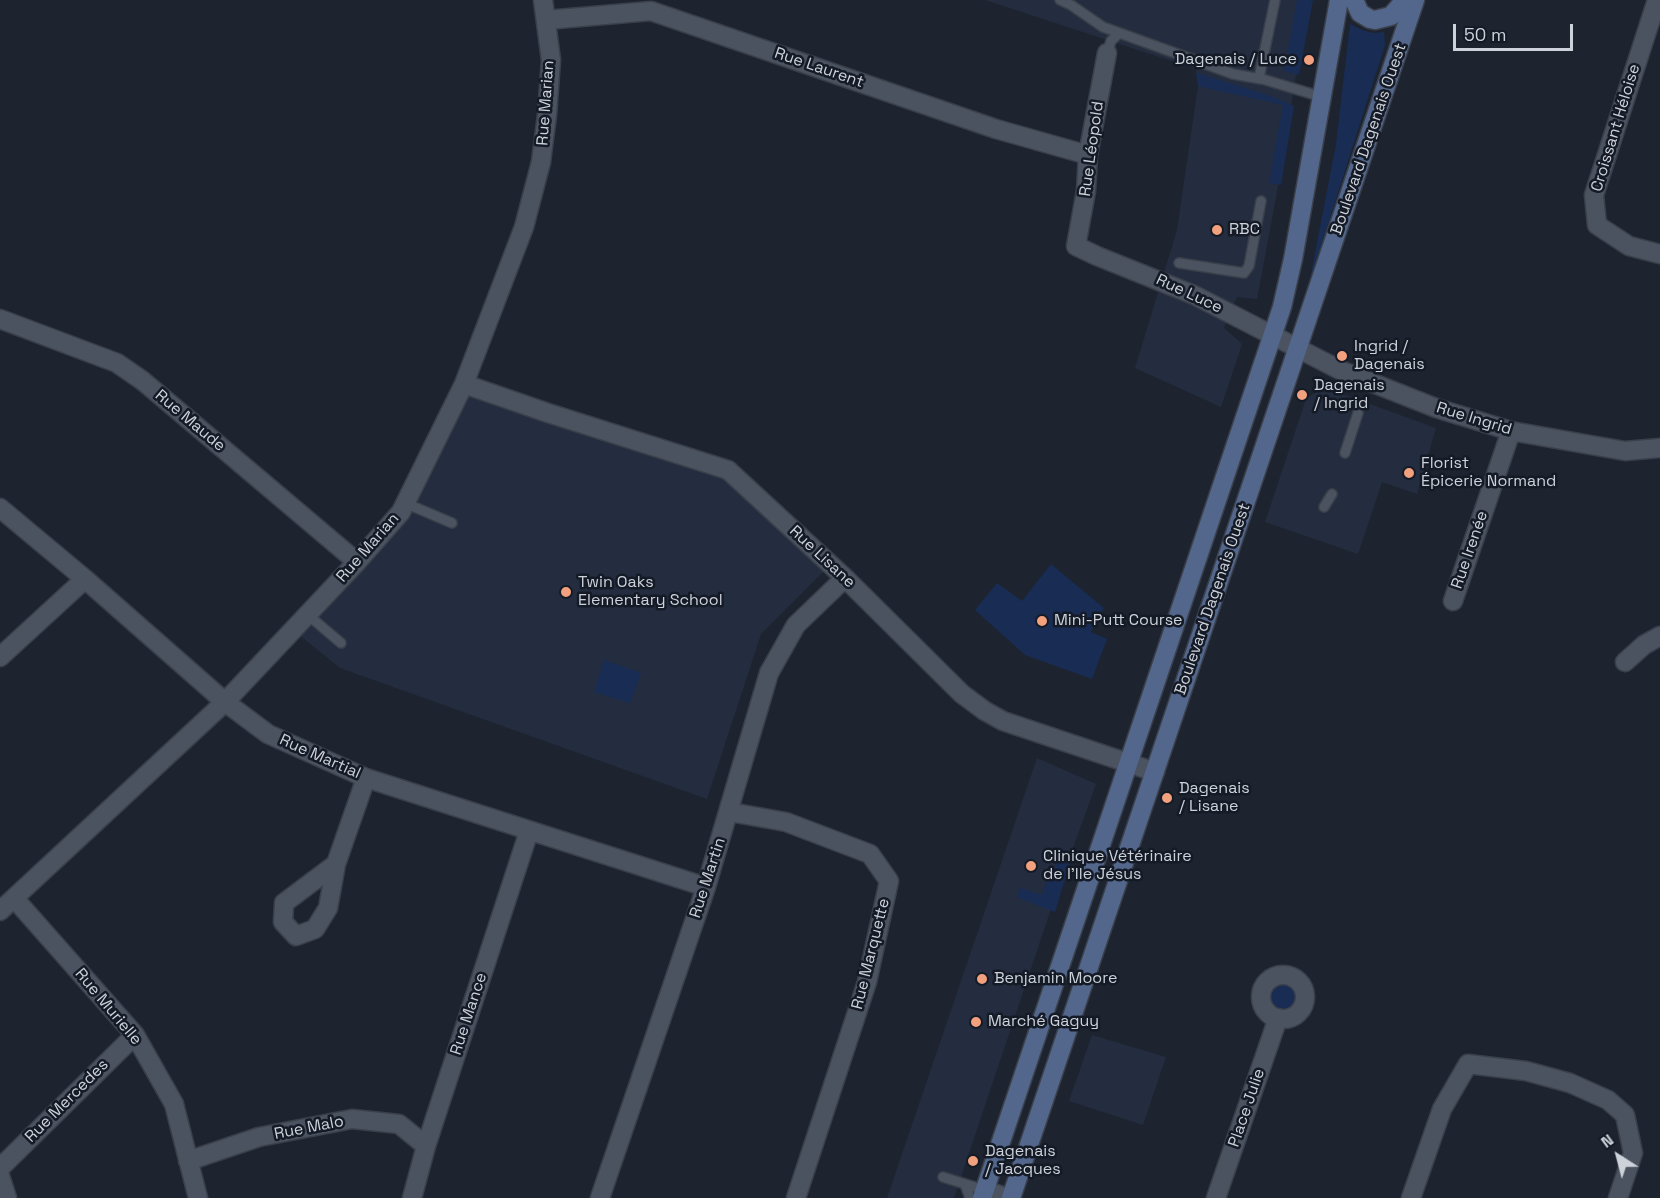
<!DOCTYPE html>
<meta charset="utf-8">
<style>
body{margin:0}
#map{position:relative;width:1660px;height:1198px;overflow:hidden;background:#1d2430;font-family:"Space Grotesk",sans-serif}
canvas{display:block}
.north{position:absolute;left:1588px;top:1126px;width:60px;height:60px;-webkit-text-stroke:4px #141a26;paint-order:stroke;rotate:324deg;font-size:16px;font-weight:700;line-height:24px;text-align:center;color:#cdd2da}
.north::after{content:'';display:block;margin:auto;width:21px;height:27px;background:#cdd2da;clip-path:polygon(50% 0,100% 100%,50% 72%,0 100%)}
.scale{position:absolute;left:1453px;top:24px;width:120px;height:27px;box-sizing:border-box;border:3px solid #cdd2da;border-top:0;padding-left:8px;font-size:18px;line-height:21px;white-space:nowrap;color:#cdd2da;-webkit-text-stroke:4px #141a26;paint-order:stroke}
</style>
<div id="map">
<canvas width="1660" height="1198"></canvas>
<div class="north">N</div>
<div class="scale">50 m</div>
</div>
<script>
const context = document.querySelector('canvas').getContext('2d');
context.lineJoin = 'round';
function fill(path, color) {
  context.fillStyle = color;
  context.fill(path, 'evenodd');
}
function poly(rows) {
  const path = new Path2D();
  for (const r of rows) {
    if (r.length === 3) {
      path.moveTo(r[0] + r[2], r[1]);
      path.arc(r[0], r[1], r[2], 0, 2 * Math.PI);
      continue;
    }
    path.moveTo(r[0], r[1]);
    for (let i = 2; i < r.length; i += 2) path.lineTo(r[i], r[i + 1]);
  }
  return path;
}
function trace(path, color, width, dash) {
  context.strokeStyle = color;
  context.lineWidth = width;
  context.lineCap = dash ? 'butt' : 'round';
  context.setLineDash(dash || []);
  context.stroke(path);
}
function drawText(font, color, halo, rows, align = 'center') {
  context.font = font + ' "Space Grotesk",sans-serif';
  context.lineWidth = 5;
  context.setLineDash([]);
  context.textBaseline = 'middle';
  context.strokeStyle = halo;
  context.fillStyle = color;
  for (const [text, x, y, turn = 0] of rows) {
    context.save();
    context.translate(x, y);
    context.rotate((+turn || 0) * Math.PI / 180);
    context.textAlign = isNaN(turn) ? turn : align;
    if (halo) context.strokeText(text, 0, 0);
    context.fillText(text, 0, 0);
    context.restore();
  }
}
fill(poly([
 [985,0,1308,0,1279,181,1257,299,1237,297,1224,328,1242,344,1221,407,1135,368,1177,230,1198,86,1196,69],
 [464,384,728,470,826,569,761,634,707,799,340,668,293,630,401,512],
 [1323,387,1436,428,1417,494,1382,482,1358,554,1265,522,1306,399],
 [1037,758,1096,784,1050,912,954,1198,887,1198],
 [1092,1035,1166,1057,1143,1125,1069,1101]
]), '#232d3f');
fill(poly([
 [1297,0,1313,0,1299,75,1284,71],
 [1350,24,1362,30,1374,33,1384,32,1385,45,1309,284,1336,144],
 [1196,73,1268,95,1294,106,1281,185,1269,183,1283,105,1198,86],
 [1051,564,1104,608,1091,632,1107,639,1092,679,1025,655,975,610,997,583,1022,601],
 [604,660,641,673,630,703,594,692],
 [1054,847,1073,853,1055,912,1017,897,1020,888,1042,895,1047,879,1052,876,1059,857],
 [1283,997,22]
]), '#182c54');
const lane = poly([
 [1060,0,1071,5,1103,27,1233,74,1261,79],
 [1275,0,1259,78,1322,97],
 [1107,53,1111,41,1119,33],
 [1179,263,1244,273,1249,266,1261,201],
 [1345,453,1358,413],
 [405,503,452,523],
 [1324,507,1332,494],
 [308,615,341,643],
 [943,1177,984,1190],
 [965,1184,970,1198]
]);
const street = poly([
 [1657,0,1594,195,1597,225,1629,246,1660,254],
 [546,20,651,11,996,129,1088,155],
 [1107,53,1088,155,1086,191,1076,246,1097,256,1194,295,1340,370,1436,408,1511,431,1625,451,1660,448],
 [0,319,117,363,143,381,357,562],
 [464,384,548,413,728,470,845,578,962,694,985,711,1003,721,1155,772],
 [0,508,85,579,225,702,268,734,366,778,706,887],
 [1453,601,1511,431],
 [0,657,85,579],
 [1625,662,1644,645,1660,636],
 [730,812,786,822,870,854,889,881,867,982,796,1198],
 [336,864,284,903,283,922,296,936,315,929,328,908,336,864,366,778],
 [14,898,135,1035,174,1104,198,1198],
 [0,911,225,702,357,562,401,512,464,384,524,227,541,162,547,115,551,60,543,0],
 [1283,997,22],
 [188,1161,259,1137,352,1119,399,1124,426,1146],
 [0,1168,135,1035],
 [0,1176,7,1198],
 [984,1190,1008,1198],
 [412,1198,426,1146,529,831],
 [600,1198,706,887,769,673,796,625,845,578],
 [1216,1198,1278,1018],
 [1411,1198,1442,1109,1468,1064,1526,1071,1570,1083,1608,1100,1625,1115,1633,1153,1618,1198]
]);
const secondary = poly([
 [1354,0,1360,13,1370,19,1375,20,1391,16,1405,0],
 [982,1198,1282,307,1293,259,1339,0],
 [1011,1198,1415,0]
]);
trace(lane, '#3a404a', 12);
trace(street, '#3a404a', 21);
trace(secondary, '#3a404a', 21);
trace(lane, '#4b5361', 9);
trace(street, '#4b5361', 18);
trace(secondary, '#53668b', 18);
for (const [x, y, r, color] of [
 [1309,60,6,"#f2a17e"],
 [1217,230,6,"#f2a17e"],
 [1342,356,6,"#f2a17e"],
 [1302,395,6,"#f2a17e"],
 [1409,473,6,"#f2a17e"],
 [566,592,6,"#f2a17e"],
 [1042,621,6,"#f2a17e"],
 [1167,798,6,"#f2a17e"],
 [1031,866,6,"#f2a17e"],
 [982,979,6,"#f2a17e"],
 [976,1022,6,"#f2a17e"],
 [973,1161,6,"#f2a17e"]
]) {
  const dot = new Path2D();
  dot.arc(x, y, r, 0, 2 * Math.PI);
  context.fillStyle = color;
  context.fill(dot);
  trace(dot, '#141a26', 2);
}
drawText('16px', '#cdd2da', '#141a26', [
 ["Dagenais / Luce",1297,60,"right"],
 ["RBC",1229,230],
 ["Ingrid /",1354,347],
 ["Dagenais",1354,365],
 ["Dagenais",1314,386],
 ["/ Ingrid",1314,404],
 ["Florist",1421,464],
 ["Épicerie Normand",1421,482],
 ["Twin Oaks",578,583],
 ["Elementary School",578,601],
 ["Mini-Putt Course",1054,621],
 ["Dagenais",1179,789],
 ["/ Lisane",1179,807],
 ["Clinique Vétérinaire",1043,857],
 ["de I'Ile Jésus",1043,875],
 ["Benjamin Moore",994,979],
 ["Marché Gaguy",988,1022],
 ["Dagenais",985,1152],
 ["/ Jacques",985,1170]
], 'left');
drawText('16px', '#cdd2da', '#141a26', [
 ["Rue Laurent",819,68,19],
 ["Rue Marian",546,103,-86],
 ["Croissant Héloise",1616,128,-73],
 ["Boulevard Dagenais Ouest",1369,139,-71],
 ["Rue Léopold",1092,149,-82],
 ["Rue Luce",1189,294,25],
 ["Rue Ingrid",1474,419,17],
 ["Rue Maude",190,421,40],
 ["Rue Marian",368,548,-49],
 ["Rue Irenée",1470,550,-71],
 ["Rue Lisane",822,557,43],
 ["Boulevard Dagenais Ouest",1213,599,-71],
 ["Rue Martial",320,757,24],
 ["Rue Martin",708,878,-72],
 ["Rue Marquette",871,954,-76],
 ["Rue Murielle",108,1007,50],
 ["Rue Mance",469,1014,-72],
 ["Rue Mercedes",67,1101,-45],
 ["Place Julie",1247,1108,-71],
 ["Rue Malo",309,1128,-11]
]);
</script>
